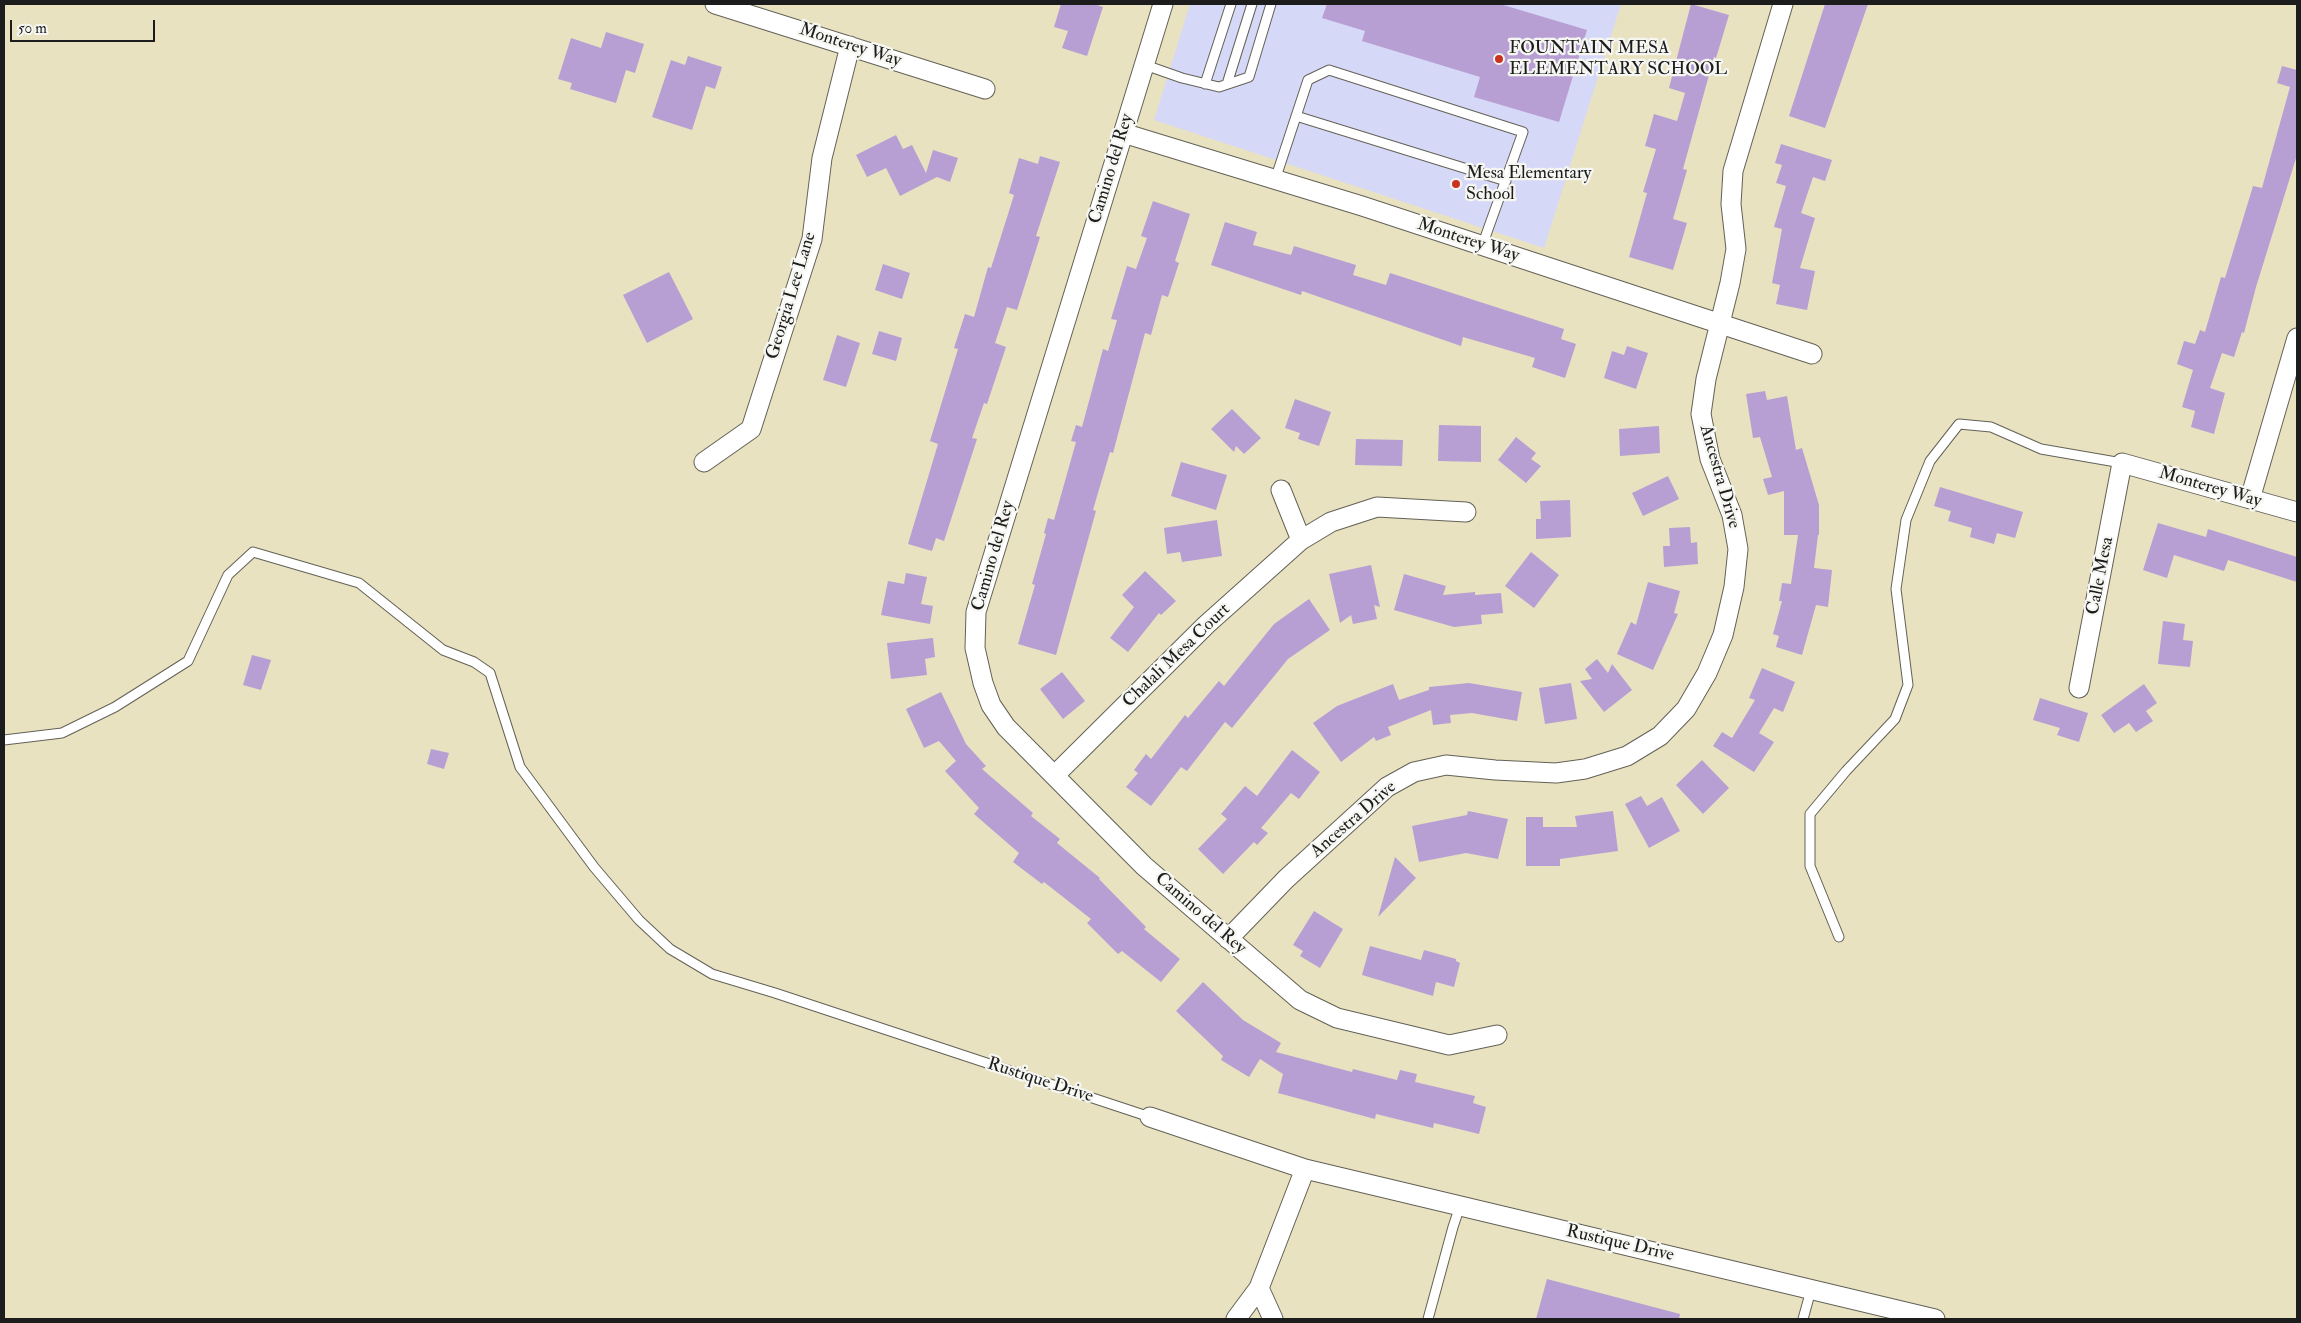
<!DOCTYPE html>
<style>
body{margin:0}
#map{position:relative;width:2301px;height:1323px;overflow:hidden;background:#e8e2c1;font-family:"IM FELL Double Pica",serif}
canvas{display:block}
.frame{position:absolute;inset:0;border:5px solid #1c1c1c;pointer-events:none}
.scale{position:absolute;left:10px;top:20px;width:145px;height:22px;box-sizing:border-box;border:2px solid #1c1c1c;border-top:0;padding-left:6px;font-size:15px;line-height:18px;white-space:nowrap;color:#1c1c1c;-webkit-text-stroke:4px #f6f6f2;paint-order:stroke}
</style>
<div id="map">
<canvas width="2301" height="1323"></canvas>
<div class="frame"></div>
<div class="scale">50 m</div>
</div>
<script>
const context = document.querySelector('canvas').getContext('2d');
context.lineJoin = 'round';
function fill(path, color) {
  context.fillStyle = color;
  context.fill(path, 'evenodd');
}
function poly(rows) {
  const path = new Path2D();
  for (const r of rows) {
    path.moveTo(r[0], r[1]);
    for (let i = 2; i < r.length; i += 2) path.lineTo(r[i], r[i + 1]);
  }
  return path;
}
function trace(path, color, width, dash) {
  context.strokeStyle = color;
  context.lineWidth = width;
  context.lineCap = dash ? 'butt' : 'round';
  context.setLineDash(dash || []);
  context.stroke(path);
}
function drawText(font, color, halo, rows, align = 'center') {
  context.font = font + ' "IM FELL Double Pica",serif';
  context.lineWidth = 4.5;
  context.setLineDash([]);
  context.textBaseline = 'middle';
  context.strokeStyle = halo;
  context.fillStyle = color;
  for (const [text, x, y, turn = 0] of rows) {
    context.save();
    context.translate(x, y);
    context.rotate((+turn || 0) * Math.PI / 180);
    context.textAlign = isNaN(turn) ? turn : align;
    if (halo) context.strokeText(text, 0, 0);
    context.fillText(text, 0, 0);
    context.restore();
  }
}
fill(poly([
 [1190,4,1621,4,1544,248,1154,120]
]), '#d6d8f8');
fill(poly([
 [1061,4,1094,4,1103,7,1087,56,1062,48,1068,31,1054,27],
 [1327,4,1500,4,1587,30,1559,122,1474,97,1480,77,1362,41,1365,31,1322,18],
 [1691,4,1729,15,1716,58,1714,57,1683,169,1687,170,1673,219,1687,223,1673,270,1629,257,1647,193,1643,192,1656,149,1645,146,1654,114,1677,121,1685,93,1669,88],
 [1825,4,1868,4,1825,128,1789,116],
 [606,32,644,44,635,73,626,70,616,103,570,89,572,83,558,79,571,38,601,48],
 [688,56,722,67,715,89,706,86,692,130,652,117,671,60,685,65],
 [2282,66,2297,70,2297,155,2256,287,2244,333,2242,332,2234,357,2222,353,2210,388,2225,393,2214,434,2191,427,2195,411,2182,407,2193,370,2177,364,2184,341,2195,344,2200,330,2205,332,2221,277,2225,278,2253,186,2262,188,2290,87,2277,83],
 [896,135,903,149,912,145,926,173,933,150,958,158,950,182,937,177,900,196,886,168,867,177,856,155],
 [1781,144,1832,160,1825,181,1813,177,1801,213,1815,218,1800,268,1815,271,1807,310,1776,304,1780,285,1772,283,1782,229,1774,227,1786,186,1776,183,1782,165,1775,163],
 [1040,156,1060,162,1036,236,1040,237,1017,310,1007,307,995,343,1006,347,987,404,984,403,972,438,977,439,944,541,936,538,932,551,908,544,938,444,930,441,958,349,954,348,965,314,974,317,988,267,991,268,1014,195,1009,193,1019,158,1038,164],
 [1153,201,1190,214,1175,261,1179,263,1168,297,1162,295,1151,335,1145,333,1113,453,1110,452,1093,510,1096,511,1056,655,1018,644,1035,585,1032,584,1046,534,1044,533,1048,518,1054,520,1076,442,1071,441,1076,425,1082,427,1103,349,1108,351,1117,320,1111,319,1127,266,1136,269,1147,238,1141,236],
 [1225,222,1257,232,1253,245,1291,255,1294,246,1356,265,1353,275,1386,285,1390,273,1564,329,1561,339,1576,344,1565,378,1532,367,1535,358,1463,337,1461,346,1302,291,1301,295,1211,265],
 [883,264,910,273,902,299,875,290],
 [669,272,693,319,647,343,623,295],
 [879,331,902,338,896,361,872,354],
 [837,335,860,343,846,387,823,380],
 [1627,346,1648,353,1636,389,1604,378,1612,351,1624,355],
 [1765,391,1767,400,1787,396,1796,450,1802,448,1819,505,1819,535,1818,535,1814,568,1832,570,1828,607,1816,605,1802,655,1776,647,1779,636,1773,634,1782,601,1779,601,1782,583,1791,584,1798,535,1784,535,1784,491,1768,495,1763,479,1772,477,1760,437,1753,438,1746,394],
 [1295,399,1331,412,1319,446,1298,439,1300,433,1285,428],
 [1232,409,1261,438,1244,454,1236,446,1234,452,1211,429],
 [1439,425,1481,426,1481,462,1438,461],
 [1659,426,1660,453,1620,456,1619,429],
 [1516,437,1536,453,1531,459,1541,466,1526,483,1498,460],
 [1356,439,1403,440,1402,466,1355,465],
 [1181,462,1227,475,1216,510,1171,496],
 [1668,476,1679,499,1643,516,1632,493],
 [1940,487,2023,512,2015,538,1997,533,1994,544,1970,537,1972,528,1948,521,1951,511,1934,506],
 [1570,500,1571,537,1536,539,1536,519,1541,519,1540,501],
 [1217,520,1222,556,1182,562,1180,552,1167,554,1164,528],
 [2158,523,2206,537,2208,529,2297,557,2297,582,2228,560,2224,571,2174,555,2167,578,2143,570],
 [1690,527,1691,543,1697,542,1698,564,1664,567,1663,546,1670,546,1669,528],
 [1531,552,1559,575,1534,608,1505,586],
 [1371,565,1380,607,1374,605,1377,619,1353,624,1351,615,1340,623,1329,574],
 [1145,571,1176,601,1161,615,1159,613,1128,652,1110,638,1134,607,1122,595],
 [906,573,927,577,921,604,933,606,930,624,881,615,888,581,904,584],
 [1404,574,1446,586,1443,595,1475,592,1475,595,1501,593,1503,613,1481,615,1482,624,1454,627,1394,610],
 [1648,582,1680,591,1674,613,1678,614,1653,670,1617,654,1631,622,1636,625],
 [1309,599,1330,630,1288,659,1232,728,1225,722,1187,771,1181,767,1151,806,1126,787,1138,773,1134,770,1146,754,1151,759,1185,715,1188,718,1219,681,1224,686,1274,624],
 [2163,621,2185,624,2183,640,2193,641,2190,667,2158,664],
 [933,638,935,657,925,659,927,675,891,679,887,643],
 [252,655,271,660,261,690,243,685],
 [1597,659,1608,673,1612,664,1632,690,1604,712,1580,681,1592,679,1585,669],
 [1762,668,1795,682,1783,712,1774,708,1759,733,1774,742,1754,772,1713,746,1722,732,1732,738,1755,700,1749,698],
 [1062,672,1085,701,1063,719,1040,689],
 [1469,683,1522,692,1517,721,1472,713,1450,715,1451,723,1433,725,1431,710,1388,727,1391,735,1376,741,1374,737,1341,762,1313,723,1337,706,1393,684,1399,700,1429,690,1429,687],
 [1571,683,1577,719,1545,724,1539,688],
 [2144,684,2157,703,2146,711,2153,721,2136,732,2129,723,2114,733,2101,715],
 [941,692,966,744,986,766,982,769,1033,813,1031,816,1060,839,1057,843,1100,878,1099,879,1146,927,1144,929,1180,959,1161,982,1122,951,1118,954,1087,923,1091,919,1044,882,1042,884,1013,862,1019,853,974,814,979,808,945,771,956,761,939,741,924,748,906,709],
 [2040,698,2088,713,2079,742,2057,735,2060,728,2033,720],
 [431,749,449,753,444,769,427,764],
 [1292,750,1320,772,1299,799,1291,793,1261,828,1268,833,1257,845,1254,842,1223,874,1198,849,1227,819,1221,814,1245,786,1257,796],
 [1702,760,1729,788,1703,814,1676,785],
 [1641,796,1647,806,1662,797,1680,831,1649,848,1625,804],
 [1468,811,1508,819,1498,859,1466,853,1419,862,1412,826,1467,815],
 [1613,811,1618,851,1560,859,1560,866,1526,866,1526,817,1543,817,1543,827,1577,827,1575,816],
 [1395,857,1416,878,1378,917],
 [1314,911,1343,929,1320,968,1300,956,1303,951,1293,945],
 [1370,946,1421,960,1424,950,1456,959,1456,961,1460,963,1454,987,1436,982,1433,996,1362,975],
 [1203,982,1243,1020,1281,1043,1276,1052,1352,1072,1353,1069,1397,1080,1400,1070,1417,1074,1415,1082,1475,1096,1473,1103,1486,1107,1479,1134,1434,1123,1433,1128,1376,1114,1375,1119,1278,1093,1283,1074,1260,1059,1249,1077,1221,1060,1223,1056,1176,1011],
 [1547,1279,1680,1314,1679,1319,1536,1319]
]), '#b79fd3');
const service = poly([
 [1145,65,1182,78,1219,87,1249,77,1271,4],
 [1205,84,1231,4],
 [1227,84,1252,4],
 [1296,116,1506,181],
 [1275,180,1308,80,1329,70,1523,132,1482,246],
 [4,740,62,733,115,707,188,661,228,575,253,552,359,583,443,650,474,662,490,673,520,767,594,867,639,920,670,949,712,974,775,993,1150,1117],
 [1839,937,1810,866,1810,814,1846,771,1895,719,1908,685,1896,589,1906,520,1930,461,1959,424,1991,427,2041,449,2122,463],
 [1428,1319,1453,1227,1460,1206],
 [1803,1319,1811,1290]
]);
const minor = poly([
 [715,4,985,89],
 [1163,4,976,612,975,648,983,683,991,705,1006,727,1144,866,1300,1000,1337,1018,1449,1045,1497,1035],
 [1123,133,1362,206,1812,354],
 [704,462,751,429,812,239,822,158,850,46],
 [1281,490,1301,540],
 [2250,499,2297,338],
 [2079,688,2122,463,2297,512],
 [1055,775,1206,625,1301,540,1331,522,1377,507,1466,512],
 [1228,939,1286,879,1387,787,1414,772,1446,765,1495,770,1556,773,1585,769,1627,756,1660,736,1686,709,1707,673,1723,635,1734,587,1738,549,1732,515,1710,459,1701,414,1706,379,1730,283,1736,249,1731,204,1733,171,1783,4],
 [1150,1117,1305,1169,1935,1319],
 [1259,1288,1273,1319],
 [1236,1319,1259,1288,1305,1169]
]);
trace(service, '#636156', 11);
trace(minor, '#636156', 21);
trace(service, '#fff', 9);
trace(minor, '#fff', 19);
for (const [x, y, r, color] of [
 [1499,59,5,"#c8321e"],
 [1456,184,5,"#c8321e"]
]) {
  const dot = new Path2D();
  dot.arc(x, y, r, 0, 2 * Math.PI);
  context.fillStyle = color;
  context.fill(dot);
  trace(dot, '#f6f6f2', 2);
}
drawText('18px', '#1c1c1c', '#f6f6f2', [
 ["Monterey Way",850,46,18],
 ["Camino del Rey",1112,169,-73],
 ["Monterey Way",1468,241,18],
 ["Georgia Lee Lane",792,296,-73],
 ["Ancestra Drive",1719,477,74],
 ["Monterey Way",2210,488,16],
 ["Camino del Rey",994,556,-74],
 ["Calle Mesa",2101,576,-79],
 ["Chalali Mesa Court",1177,656,-44],
 ["Ancestra Drive",1354,820,-41],
 ["Camino del Rey",1200,914,41],
 ["Rustique Drive",1040,1081,18],
 ["Rustique Drive",1620,1244,13]
]);
drawText('18px', '#1c1c1c', '#f6f6f2', [
 ["FOUNTAIN MESA",1509,49],
 ["ELEMENTARY SCHOOL",1509,70],
 ["Mesa Elementary",1466,174],
 ["School",1466,195]
], 'left');
</script>
